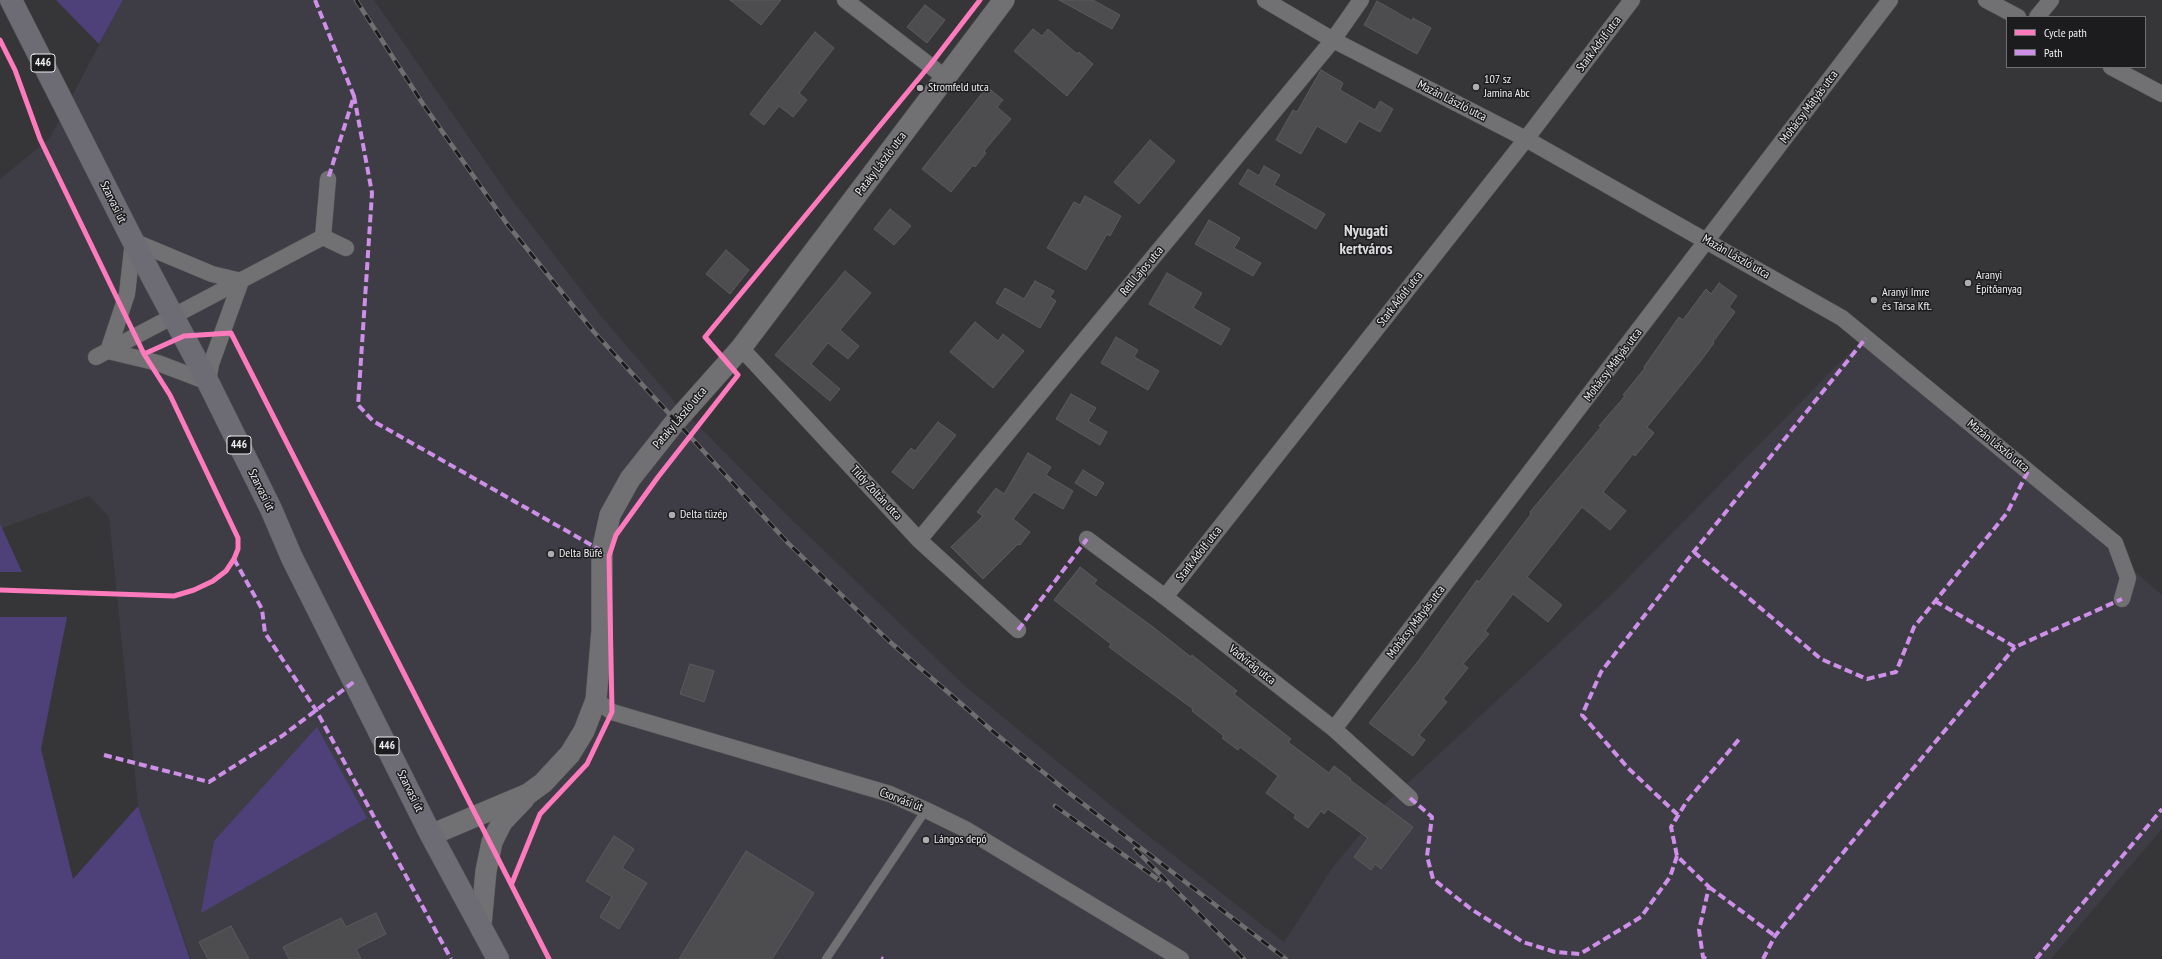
<!DOCTYPE html>
<meta charset="utf-8">
<style>
body{margin:0}
#map{position:relative;width:2162px;height:959px;overflow:hidden;background:#363537;font-family:"PT Sans Narrow",sans-serif}
canvas{display:block}
.legend{position:absolute;left:2006px;top:16px;width:140px;height:52px;box-sizing:border-box;background:#1c1c1e;border:1px solid #707072;margin:0;padding:5px 7px;list-style:none;font-size:12px;color:#efeef1}
.legend li{display:flex;align-items:center;gap:8px;height:20px}
.legend b{width:20px;border:1px solid #707072}
</style>
<div id="map">
<canvas width="2162" height="959"></canvas>
<ul class="legend">
<li><b style="height:5px;background:#fd7abc"></b>Cycle path</li>
<li><b style="height:5px;background:#ce8fe9"></b>Path</li>
</ul>
</div>
<script>
const context = document.querySelector('canvas').getContext('2d');
context.lineJoin = 'round';
function fill(path, color) {
  context.fillStyle = color;
  context.fill(path, 'evenodd');
}
function poly(rows) {
  const path = new Path2D();
  for (const r of rows) {
    path.moveTo(r[0], r[1]);
    for (let i = 2; i < r.length; i += 2) path.lineTo(r[i], r[i + 1]);
  }
  return path;
}
function trace(path, color, width, dash) {
  context.strokeStyle = color;
  context.lineWidth = width;
  context.lineCap = dash ? 'butt' : 'round';
  context.setLineDash(dash || []);
  context.stroke(path);
}
function drawText(font, color, halo, rows, align = 'center') {
  context.font = font + ' "PT Sans Narrow",sans-serif';
  context.lineWidth = 3;
  context.setLineDash([]);
  context.textBaseline = 'middle';
  context.strokeStyle = halo;
  context.fillStyle = color;
  for (const [text, x, y, turn = 0] of rows) {
    context.save();
    context.translate(x, y);
    context.rotate((+turn || 0) * Math.PI / 180);
    context.textAlign = isNaN(turn) ? turn : align;
    if (halo) context.strokeText(text, 0, 0);
    context.fillText(text, 0, 0);
    context.restore();
  }
}
fill(poly([
 [123,0,374,0,510,197,601,316,674,401,783,511,965,686,1135,825,1284,942,1333,867,1386,803,1611,595,1865,337,2162,595,2162,829,2051,959,191,959,138,806,109,517,89,496,0,529,0,179,49,139]
]), '#3e3c45');
fill(poly([
 [56,0,123,0,99,44],
 [0,524,2,528,22,572,0,572],
 [0,617,67,617,41,749,73,879,138,806,190,959,0,959],
 [317,727,367,818,201,913,214,841]
]), '#4e4179');
const building = poly([
 [730,0,781,0,761,25,730,0],
 [1059,0,1093,0,1120,15,1112,29,1059,0],
 [1377,1,1412,21,1413,18,1431,28,1417,54,1364,25,1377,1],
 [925,5,945,20,927,43,907,27,925,5],
 [1033,29,1042,36,1048,29,1077,54,1079,52,1093,64,1067,96,1014,51,1033,29],
 [815,32,834,48,799,93,807,100,793,117,779,106,764,125,750,114,815,32],
 [1321,70,1343,83,1340,90,1375,110,1380,101,1393,109,1380,132,1359,121,1346,143,1317,126,1301,154,1276,140,1293,110,1297,112,1321,70],
 [987,87,1003,100,997,107,1011,119,984,151,986,153,975,167,973,165,951,192,922,169,987,87],
 [1150,140,1175,161,1139,204,1114,182,1150,140],
 [1264,166,1280,175,1274,185,1325,214,1316,229,1239,184,1248,169,1259,176,1264,166],
 [1085,196,1121,216,1110,236,1107,234,1086,270,1047,248,1074,202,1080,205,1085,196],
 [890,209,911,226,894,245,874,229,890,209],
 [1209,220,1240,238,1234,248,1261,263,1253,276,1195,244,1209,220],
 [726,250,749,270,730,294,706,274,726,250],
 [845,271,871,293,840,330,859,346,848,359,828,343,811,364,840,389,830,401,775,355,845,271],
 [1167,273,1202,293,1193,308,1230,329,1221,345,1149,304,1167,273],
 [1035,281,1054,291,1050,297,1056,301,1040,328,996,303,1005,288,1024,299,1035,281],
 [1719,283,1737,296,1729,307,1735,312,1713,342,1714,343,1699,363,1647,427,1654,433,1635,456,1633,454,1603,492,1626,511,1610,530,1582,507,1527,577,1562,605,1548,622,1513,594,1485,631,1489,634,1463,664,1468,668,1443,699,1447,702,1419,735,1425,740,1413,756,1369,723,1419,660,1477,580,1479,582,1531,514,1530,512,1601,427,1599,426,1625,396,1623,395,1645,368,1644,367,1679,317,1683,320,1706,289,1711,294,1719,283],
 [975,322,998,341,1003,334,1024,351,993,388,950,352,975,322],
 [1116,337,1138,350,1134,357,1159,371,1148,390,1101,363,1116,337],
 [1071,394,1096,408,1088,421,1107,432,1100,445,1056,419,1071,394],
 [938,422,956,435,913,489,892,472,911,448,915,451,938,422],
 [1028,453,1051,467,1046,475,1073,491,1063,509,1034,492,1013,519,1030,532,1020,545,1018,544,983,579,951,547,983,516,977,512,996,488,1004,494,1028,453],
 [1083,470,1104,483,1096,496,1075,483,1083,470],
 [1080,567,1097,580,1094,584,1153,627,1191,657,1192,655,1237,691,1234,694,1291,739,1288,742,1329,773,1334,766,1351,779,1350,780,1413,827,1381,869,1375,864,1371,870,1354,857,1368,838,1328,809,1324,814,1321,811,1308,828,1294,818,1296,815,1266,793,1278,776,1240,747,1238,750,1222,738,1224,736,1192,711,1193,709,1109,647,1111,644,1054,600,1080,567],
 [690,664,714,671,704,702,680,694,690,664],
 [614,836,634,849,622,868,647,883,619,929,600,917,612,897,586,881,614,836],
 [746,851,814,893,772,959,679,959,746,851],
 [376,913,386,934,356,949,361,959,289,959,283,947,341,918,346,927,376,913],
 [231,926,249,959,208,959,199,942,231,926]
]);
fill(building, '#4d4c4f');
trace(building, '#5b5a5c', 1);
const service = poly([
 [826,959,926,810]
]);
const minor = poly([
 [845,0,946,78],
 [1265,0,1333,40,1526,139,1842,318,2115,543,2128,578,2122,599],
 [1986,0,2018,17],
 [2037,17,2051,0],
 [2111,67,2162,94],
 [323,237,328,179],
 [133,241,212,274,241,281,211,364,208,382,158,363,108,351,127,294,133,241],
 [741,348,919,540,1018,630],
 [96,357,323,237,346,248],
 [1087,539,1165,597,1334,729,1410,798],
 [919,540,1333,40,1361,0],
 [1165,597,1526,139,1632,0],
 [596,700,612,712,890,794,926,810,967,830,1181,959],
 [1334,729,1890,0]
]);
const tertiary = poly([
 [431,835,528,794,543,783,570,754,584,731,596,700,602,630,602,551,610,515,630,479,676,421,741,348,1004,0],
 [481,925,486,871,492,842,502,822,524,799]
]);
const primary = poly([
 [11,0,133,241,208,382,271,509,292,558,431,835,498,959]
]);
trace(service, '#545455', 9);
trace(minor, '#545455', 17);
trace(tertiary, '#545455', 22);
trace(primary, '#545455', 23);
trace(service, '#717072', 8);
trace(minor, '#717072', 16);
trace(tertiary, '#717072', 21);
trace(primary, '#6d6b73', 22);
const rail = poly([
 [356,0,423,104,507,224,594,332,788,543,889,641,996,734,1069,793,1286,959],
 [1055,806,1159,880],
 [1135,849,1244,959]
]);
trace(rail, '#6f6f70', 4.5);
trace(rail, '#1c1c1e', 3, [9]);
trace(poly([
 [315,0,354,96,328,179],
 [354,96,372,193,358,405,373,421,602,551],
 [1694,552,1821,659,1867,679,1896,672,1914,627,2007,513,2028,471],
 [234,559,262,609,265,633,316,710,451,959],
 [1935,601,2015,647,2122,599],
 [1018,630,1087,539],
 [104,755,209,782,282,736,355,681],
 [1410,798,1432,817,1427,856,1433,879,1471,909,1523,942,1555,952,1580,954,1641,917,1670,877,1677,856],
 [1678,815,1628,768,1582,715,1601,672,1692,554,1866,338],
 [1709,887,1775,936],
 [881,958,883,959],
 [1706,959,1703,957,1699,930,1709,887,1677,856,1671,827,1687,801,1741,737],
 [1763,959,1775,936,1869,821,2015,647],
 [2036,959,2162,809]
]), '#ce8fe9', 4, [8, 4]);
trace(poly([
 [0,40,15,70,40,139,144,354,184,336,231,333,549,959],
 [0,590,174,596,194,590,213,581,226,571,234,559,238,549,238,538,170,395,144,354],
 [512,883,540,814,587,764,612,712,609,556,616,535,658,477,738,375,705,337,930,65,980,0]
]), '#fd7abc', 5);
for (const [x, y, r, color] of [
 [1476,87,4,"#aeadb0"],
 [920,88,4,"#aeadb0"],
 [1968,283,4,"#aeadb0"],
 [1874,300,4,"#aeadb0"],
 [672,515,4,"#aeadb0"],
 [551,554,4,"#aeadb0"],
 [926,840,4,"#aeadb0"]
]) {
  const dot = new Path2D();
  dot.arc(x, y, r, 0, 2 * Math.PI);
  context.fillStyle = color;
  context.fill(dot);
  trace(dot, '#1c1c1e', 1.5);
}
for (const [x, y, w] of [
 [43,63,24],
 [239,445,24],
 [387,746,24]
]) {
  const box = new Path2D();
  box.roundRect(x - w / 2, y - 9, w, 18, 3);
  context.fillStyle = '#1c1c1e';
  context.fill(box);
  trace(box, '#efeef1', 1);
}
drawText('bold 11px', '#efeef1', null, [
 ["446",43,63],
 ["446",239,445],
 ["446",387,746]
]);
drawText('12px', '#efeef1', '#1c1c1e', [
 ["Stark Adolf utca",1599,44,-53],
 ["Mazán László utca",1452,101,27],
 ["Mohácsy Mátyás utca",1809,107,-53],
 ["Pataky László utca",881,164,-53],
 ["Szarvasi út",113,202,64],
 ["Mazán László utca",1736,257,30],
 ["Rell Lajos utca",1142,271,-50],
 ["Stark Adolf utca",1400,299,-52],
 ["Mohácsy Mátyás utca",1613,365,-53],
 ["Pataky László utca",680,418,-50],
 ["Mazán László utca",1998,446,39],
 ["Szarvasi út",261,490,64],
 ["Tildy Zoltán utca",876,493,47],
 ["Stark Adolf utca",1199,554,-52],
 ["Mohácsy Mátyás utca",1416,622,-53],
 ["Vadvirág utca",1252,665,38],
 ["Szarvasi út",410,791,64],
 ["Csorvási út",901,800,21]
]);
drawText('12px', '#efeef1', '#1c1c1e', [
 ["107 sz",1484,80],
 ["Jamina Abc",1484,94],
 ["Stromfeld utca",928,88],
 ["Aranyi",1976,276],
 ["Építőanyag",1976,290],
 ["Aranyi Imre",1882,293],
 ["és Társa Kft.",1882,307],
 ["Delta tüzép",680,515],
 ["Delta Büfé",559,554],
 ["Lángos depó",934,840]
], 'left');
drawText('bold 16px', '#dbdbdf', '#1c1c1e', [
 ["Nyugati",1366,231],
 ["kertváros",1366,249]
]);
</script>
